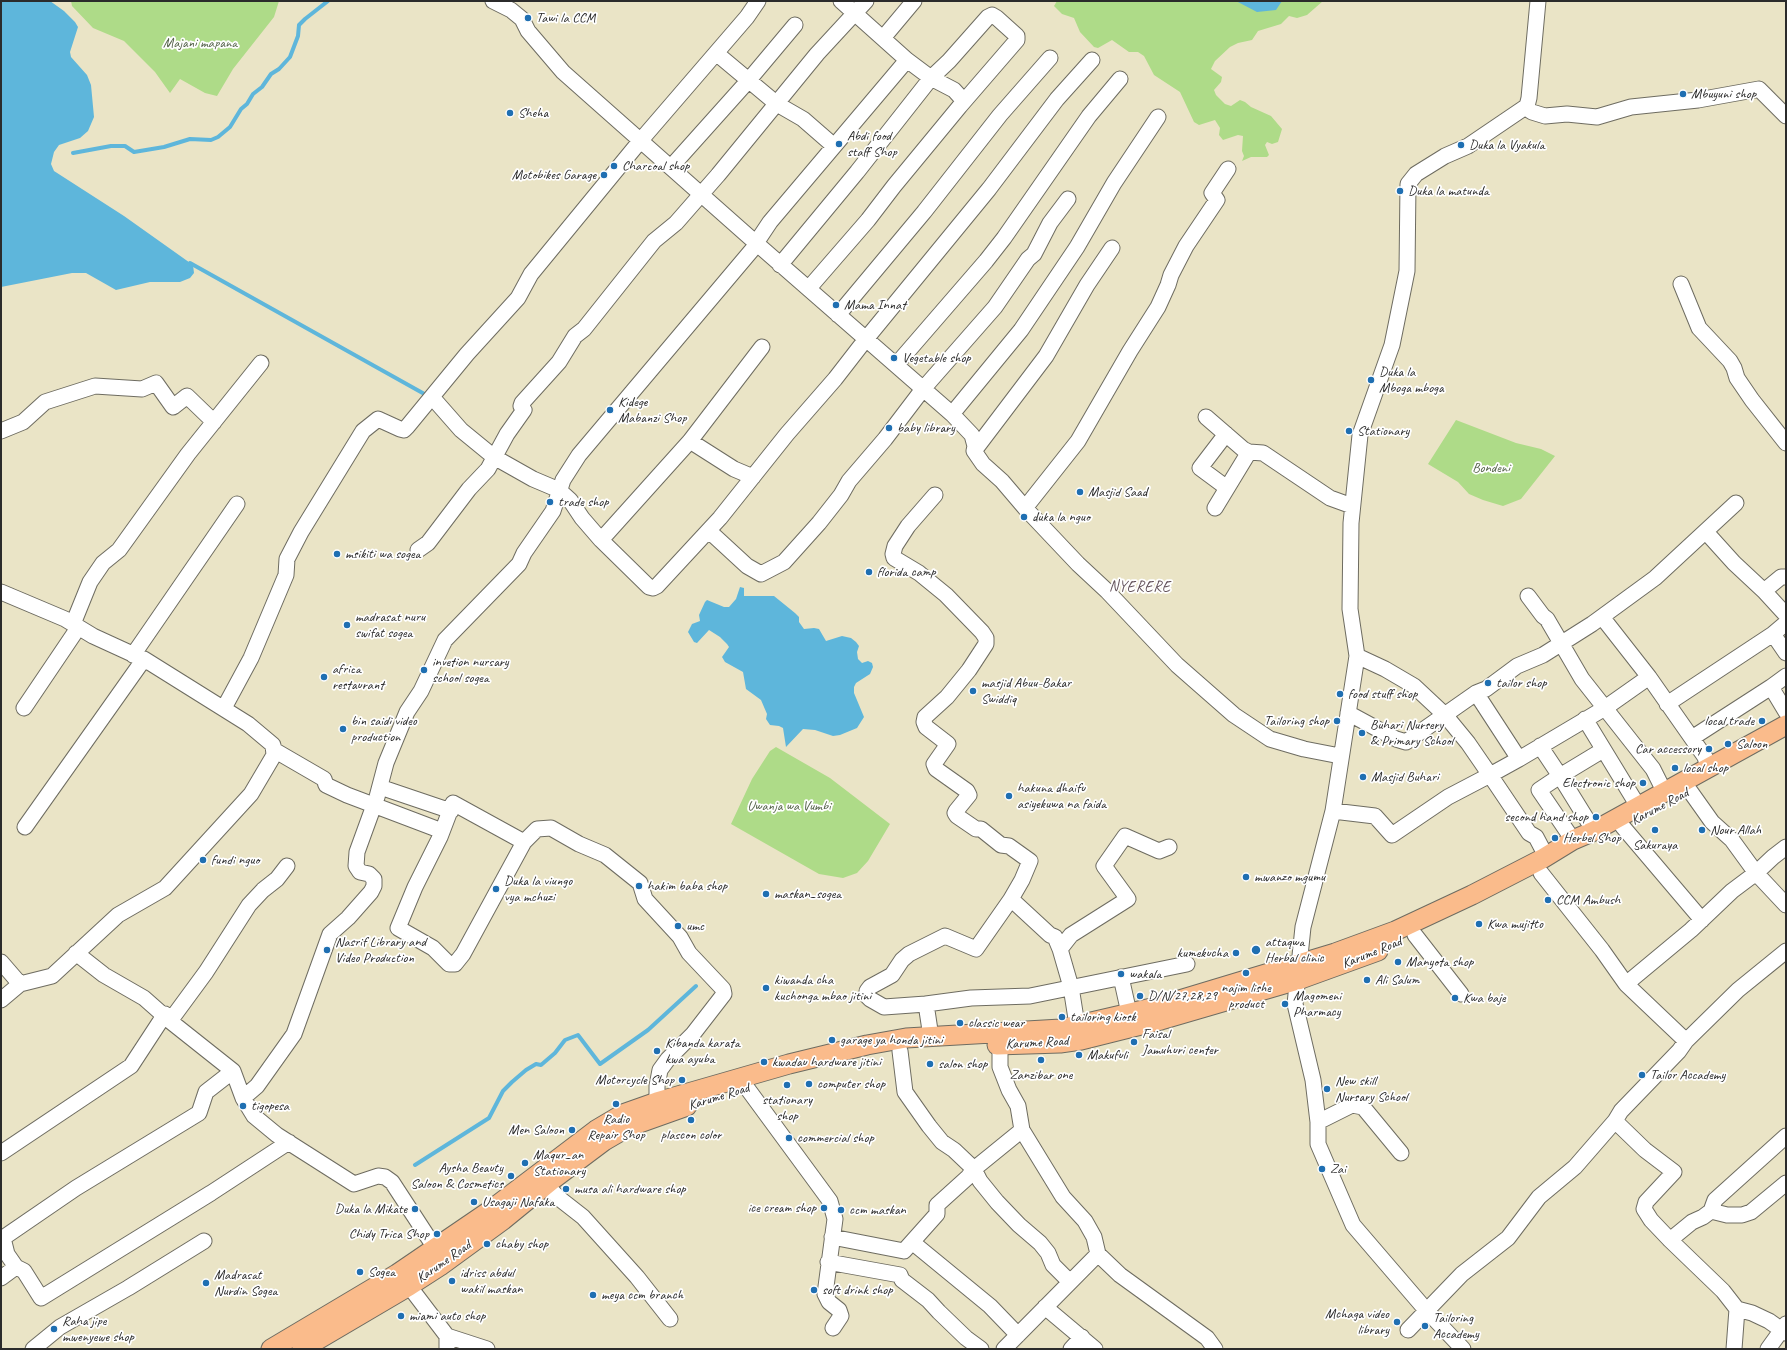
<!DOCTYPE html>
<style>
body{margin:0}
#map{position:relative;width:1787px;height:1350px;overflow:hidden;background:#eae4c6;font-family:Caveat,sans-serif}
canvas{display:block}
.frame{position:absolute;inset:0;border:2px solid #2b2b2b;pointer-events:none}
</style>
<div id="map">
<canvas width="1787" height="1350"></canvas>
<div class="frame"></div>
</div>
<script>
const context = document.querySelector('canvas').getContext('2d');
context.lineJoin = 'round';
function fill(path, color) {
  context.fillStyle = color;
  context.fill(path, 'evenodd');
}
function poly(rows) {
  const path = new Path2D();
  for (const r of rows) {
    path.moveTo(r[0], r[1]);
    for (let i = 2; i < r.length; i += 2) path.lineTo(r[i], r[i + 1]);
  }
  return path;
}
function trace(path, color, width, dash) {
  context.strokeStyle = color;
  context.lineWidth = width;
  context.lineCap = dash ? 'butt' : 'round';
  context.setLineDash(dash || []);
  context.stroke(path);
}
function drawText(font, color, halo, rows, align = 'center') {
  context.font = font + ' Caveat,sans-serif';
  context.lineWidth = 3.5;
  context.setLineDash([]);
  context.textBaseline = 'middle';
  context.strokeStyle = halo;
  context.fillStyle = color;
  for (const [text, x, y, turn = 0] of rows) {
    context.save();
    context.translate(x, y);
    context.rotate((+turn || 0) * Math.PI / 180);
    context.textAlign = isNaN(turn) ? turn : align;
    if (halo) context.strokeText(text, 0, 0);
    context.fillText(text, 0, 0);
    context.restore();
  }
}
fill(poly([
 [71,1,279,1,274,17,233,69,217,96,205,93,180,79,170,93,155,72,124,41,93,28,72,6],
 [1057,1,1323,1,1307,15,1297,18,1289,16,1281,24,1258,31,1252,40,1238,43,1230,47,1215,61,1211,69,1222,77,1221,82,1214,90,1216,95,1225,104,1231,106,1240,100,1245,102,1251,107,1271,116,1282,129,1278,142,1272,144,1267,142,1265,145,1269,155,1267,157,1251,157,1242,161,1244,156,1242,151,1243,136,1238,135,1223,140,1219,135,1220,128,1215,120,1199,125,1194,122,1180,92,1154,75,1144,56,1138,52,1129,52,1112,40,1098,48,1094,47,1080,32,1074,18,1062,14,1054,6],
 [1456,420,1516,443,1541,449,1555,456,1521,499,1503,506,1483,500,1469,494,1458,482,1428,464],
 [776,747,830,778,890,824,868,861,857,873,843,878,819,874,731,824,752,779,770,751]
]), '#aedb88');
fill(poly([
 [4,1,50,1,64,11,75,22,78,27,70,52,71,57,87,75,91,85,94,117,88,131,80,138,59,145,54,152,51,164,54,171,124,216,193,265,194,273,190,278,180,282,150,282,116,290,86,273,72,273,1,287,1,2],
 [1236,1,1282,1,1276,10,1257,12],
 [740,587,744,588,744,596,774,596,795,613,799,617,799,622,804,629,814,628,819,629,826,641,842,636,851,638,856,642,859,646,857,652,858,659,862,663,868,661,872,663,873,667,870,674,856,683,854,687,854,693,864,717,857,728,840,735,833,736,815,730,803,729,786,747,783,728,779,726,770,725,766,719,767,714,761,700,746,689,743,672,725,662,722,657,729,647,727,644,720,637,709,630,697,643,694,642,688,632,692,624,700,621,699,615,705,602,707,600,724,607,729,607,736,599]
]), '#5eb6db');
trace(poly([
 [73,153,111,146,125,146,134,152,164,147,190,139,211,140,218,137,230,127,241,109,247,104,253,94,262,87,271,74,279,69,290,57,298,36,299,25,305,19,328,1],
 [190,263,428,396],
 [415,1165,489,1118,503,1091,512,1082,526,1070,536,1064,541,1065,555,1053,565,1040,578,1035,600,1064,648,1030,696,986]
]), '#5eb6db', 4);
const minor = poly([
 [493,1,511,10,522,19,528,31,563,72,756,243,952,414,972,435,975,446,974,451,983,464,1002,481,1025,508,1078,564,1107,591,1177,665,1234,715,1270,739,1304,749,1340,756],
 [841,1,907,60,931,78,954,90,964,101],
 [883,38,914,1],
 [716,53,777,104,803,119,834,146],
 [1527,106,1529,110,1532,112,1545,116,1567,114,1597,117,1631,107,1698,100,1759,89,1786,116],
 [671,167,748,81,795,25],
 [756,243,770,222,907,60],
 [780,265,857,172,931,78,949,61,988,17,992,15,997,18,1017,36,1017,40,960,106,894,186,868,220,809,288],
 [1681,284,1699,328,1730,361,1734,368,1737,378,1752,400,1786,443],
 [838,315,924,212,1000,115,1050,58],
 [762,347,690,441,601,540,649,587,653,588,657,586,720,518,787,434,835,379,866,339,989,189,1057,99,1092,60],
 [896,365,986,261,1004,238,1089,116,1120,79],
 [432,397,461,430,494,457,533,479,559,490,570,500,582,518,601,540],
 [952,414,1021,330,1077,247,1114,183,1158,117],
 [1206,417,1243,449,1249,452,1263,453,1330,498,1352,506],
 [1,431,23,422,45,402,95,386,142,389,156,383,173,407,187,396,214,422],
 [1226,434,1200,468,1227,488],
 [690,441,734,469,753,477],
 [974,451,1046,356,1087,285,1112,248],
 [935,495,908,526,895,546,893,554,894,558,919,573,946,595,982,632,986,638,986,644,969,670,947,697,925,717,924,722,926,727,948,744,934,764,936,769,967,791,969,795,956,811,955,813,957,816,976,829,981,829,1001,845,1009,846,1030,861,1022,880,1011,899,1050,935,1055,937,1060,949,1071,987,1077,1025],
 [1025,508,1078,441,1130,351,1158,307,1168,285,1171,275,1186,246,1217,200,1212,193,1228,169],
 [1215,508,1249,452],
 [709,531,747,566,761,574,784,562,819,523,841,495,849,481,885,439,923,389,995,307,1028,259,1034,254,1050,223,1068,199],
 [1706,532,1734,563,1764,591,1786,615],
 [418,550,428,543,469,489,488,469,507,434,524,410,521,406,522,403,559,362,575,336,584,329,654,241,676,223,718,175,817,54,866,1],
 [1764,591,1781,577,1786,577],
 [1,592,65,619,93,636,141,658],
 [1528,596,1543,616,1547,619,1582,679,1653,769,1664,791],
 [1602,617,1649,677],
 [1786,623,1773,634,1786,653],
 [73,624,90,582,103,563,119,550,188,454,261,363],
 [133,655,237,504],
 [1357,656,1385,669,1414,686,1445,715,1468,743,1490,775,1519,759],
 [1786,676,1771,687,1786,712],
 [1476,693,1519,759,1605,708,1649,677,1705,757,1708,767],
 [1667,704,1773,634],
 [24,708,78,628],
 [224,708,251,658,286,575,287,559,301,532,363,431,378,419,400,429,404,430,407,427,467,354,518,298,531,274,641,140,747,17,758,1],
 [1348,713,1396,739,1406,742,1476,693,1486,689,1517,666,1543,655,1592,624,1655,578,1736,503],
 [1585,719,1638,806],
 [1692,738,1771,687],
 [1540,746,1560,776,1603,750],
 [274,750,324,779,326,785,347,795,442,831],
 [380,787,451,811],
 [1690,791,1712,822,1732,840,1756,873,1786,905],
 [1333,811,1375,816,1392,835,1448,797,1490,775,1529,833,1536,837,1546,856],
 [1623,827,1702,920],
 [1573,840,1539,790,1560,776,1594,831],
 [524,842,463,954,455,964,449,964,433,948,398,928,415,887,440,837,453,803,524,842,537,829,551,828,579,844,605,855,640,883,645,899,680,937,689,953,723,989,724,994,693,1034,668,1059,660,1070,657,1086,657,1102],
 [287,866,277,879,263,890,249,905,206,972,170,1021,233,1071,243,1098,254,1116,277,1135,354,1184,378,1176,385,1177,392,1182,435,1248],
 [1541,873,1602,950,1626,984,1691,930,1732,891,1756,873,1773,857,1786,847],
 [1415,935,1461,994],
 [1060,949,1071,935,1128,899,1104,866,1125,836,1159,851,1169,847],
 [76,953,104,975,144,998,170,1021],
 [1,962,20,984],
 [1121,977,1129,1013],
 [1626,984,1686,1041,1738,990,1786,951],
 [1,1000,20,984,52,976,118,915,165,888,251,794,274,755,273,745,248,724,144,659,25,827],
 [926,1004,884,1007,870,999,867,996,867,991,870,987,892,975,902,960,909,954,945,936,976,949,1011,899],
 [931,1037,926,1004,971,998,1030,996,1187,964],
 [1686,1041,1679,1051,1621,1111,1615,1121,1645,1150,1674,1172,1646,1202,1644,1209,1651,1220,1670,1240,1723,1291,1737,1309,1734,1349],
 [1000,1045,1000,1067,1009,1090,1018,1106,1022,1130,1063,1197,1085,1221,1094,1237,1098,1254],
 [900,1051,905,1092,929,1126,942,1142,954,1150,974,1169,980,1181,997,1202,1019,1225,1040,1243,1048,1253,1053,1265,1070,1282],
 [747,1088,830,1201,835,1219,825,1294,829,1302,839,1310,841,1316,833,1328],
 [243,1098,257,1086,294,1034,330,934,348,918,371,892,374,886,374,879,369,874,360,872,356,866,357,852,377,797,386,763,407,712,421,691,445,640,519,564,524,553,553,511,563,480,579,455,757,244],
 [1318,1122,1352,1105,1363,1107,1401,1153],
 [1,1153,131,1066,165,1014],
 [546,1185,560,1199,583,1217,637,1277,670,1319],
 [1711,1211,1715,1200,1786,1136],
 [832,1237,904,1251,912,1242,990,1306,1018,1335],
 [1670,1240,1692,1222,1703,1217,1711,1211,1727,1215,1742,1215,1751,1212,1786,1183],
 [912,1242,937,1214,937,1205,968,1177,974,1169,1022,1130],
 [828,1262,900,1275,902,1280,928,1300,939,1312,966,1338,981,1349],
 [16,1267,24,1271,41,1298,211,1193,289,1142],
 [1,1278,16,1267,7,1254,3,1238,76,1188,199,1113,206,1092,233,1071],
 [409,1286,447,1336,447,1349],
 [1045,1307,1095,1349],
 [1737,1309,1752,1313,1769,1321,1786,1333],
 [1408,1330,1462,1274,1508,1238,1539,1197,1575,1167,1615,1121],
 [447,1336,487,1349],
 [33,1349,60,1327,128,1288,204,1241],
 [1004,1349,1098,1254,1120,1275,1207,1338,1215,1349],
 [1071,1349,1082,1337],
 [1463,1349,1426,1310,1353,1225,1318,1144,1318,1122,1313,1080,1295,1004,1303,927,1333,811,1357,656,1350,609,1351,523,1360,435,1392,345,1407,271,1408,184,1416,174,1445,156,1468,146,1527,106,1529,98,1538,1],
 [1768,1349,1786,1324]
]);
const major = poly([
 [997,1045,1060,1043,1081,1040,1161,1020,1298,980,1378,951],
 [271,1349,397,1274,488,1212,596,1130,623,1114,657,1102,789,1064,867,1045,906,1038,1061,1029,1156,1007,1335,953,1395,931,1472,895,1542,859,1573,840,1594,831,1786,725],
 [302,1349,409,1286,440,1266,503,1220,552,1180,604,1141,628,1127,687,1106]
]);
trace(minor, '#6e6c61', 17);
trace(major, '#6e6c61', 21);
trace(minor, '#fff', 15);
trace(major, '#fabb8b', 19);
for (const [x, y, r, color] of [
 [528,18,4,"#1f6fb2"],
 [1683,94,4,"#1f6fb2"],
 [510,113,4,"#1f6fb2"],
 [839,144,4,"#1f6fb2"],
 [1461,145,4,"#1f6fb2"],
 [614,166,4,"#1f6fb2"],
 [604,175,4,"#1f6fb2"],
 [1400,191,4,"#1f6fb2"],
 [836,305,4,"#1f6fb2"],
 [894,358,4,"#1f6fb2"],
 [1371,380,4,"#1f6fb2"],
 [610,410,4,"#1f6fb2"],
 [889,428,4,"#1f6fb2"],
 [1349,431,4,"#1f6fb2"],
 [1080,492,4,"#1f6fb2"],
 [550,502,4,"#1f6fb2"],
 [1024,517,4,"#1f6fb2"],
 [337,554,4,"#1f6fb2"],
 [869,572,4,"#1f6fb2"],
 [347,625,4,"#1f6fb2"],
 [424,670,4,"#1f6fb2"],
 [324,677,4,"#1f6fb2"],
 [1488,683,4,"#1f6fb2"],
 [973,691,4,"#1f6fb2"],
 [1340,694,4,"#1f6fb2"],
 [1337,721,4,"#1f6fb2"],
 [1762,721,4,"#1f6fb2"],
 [343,729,4,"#1f6fb2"],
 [1362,733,4,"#1f6fb2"],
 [1728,744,4,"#1f6fb2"],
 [1709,749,4,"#1f6fb2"],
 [1675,768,4,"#1f6fb2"],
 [1363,777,4,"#1f6fb2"],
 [1643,783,4,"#1f6fb2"],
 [1009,796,4,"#1f6fb2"],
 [1596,817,4,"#1f6fb2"],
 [1655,830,4,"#1f6fb2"],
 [1702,830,4,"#1f6fb2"],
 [1555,838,4,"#1f6fb2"],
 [203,860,4,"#1f6fb2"],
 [1246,877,4,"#1f6fb2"],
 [639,886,4,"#1f6fb2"],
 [496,889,4,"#1f6fb2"],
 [766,894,4,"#1f6fb2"],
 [1548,900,4,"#1f6fb2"],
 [1479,924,4,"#1f6fb2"],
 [678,926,4,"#1f6fb2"],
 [327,950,4,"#1f6fb2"],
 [1256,950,5,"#1f6fb2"],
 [1236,953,4,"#1f6fb2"],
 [1398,962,4,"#1f6fb2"],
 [1246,973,4,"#1f6fb2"],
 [1121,974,4,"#1f6fb2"],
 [1367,980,4,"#1f6fb2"],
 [766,988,4,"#1f6fb2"],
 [1140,996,4,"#1f6fb2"],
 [1455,998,4,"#1f6fb2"],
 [1285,1004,4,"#1f6fb2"],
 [1062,1017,4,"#1f6fb2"],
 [960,1023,4,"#1f6fb2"],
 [832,1040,4,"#1f6fb2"],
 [1134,1042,4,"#1f6fb2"],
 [657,1051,4,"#1f6fb2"],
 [1079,1055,4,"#1f6fb2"],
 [1041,1060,4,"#1f6fb2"],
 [764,1062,4,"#1f6fb2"],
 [930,1064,4,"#1f6fb2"],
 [1642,1075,4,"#1f6fb2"],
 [682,1080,4,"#1f6fb2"],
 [809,1084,4,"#1f6fb2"],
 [787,1085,4,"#1f6fb2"],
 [1327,1089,4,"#1f6fb2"],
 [616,1104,4,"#1f6fb2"],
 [243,1106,4,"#1f6fb2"],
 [691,1120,4,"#1f6fb2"],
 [572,1130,4,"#1f6fb2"],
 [789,1138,4,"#1f6fb2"],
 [525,1163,4,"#1f6fb2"],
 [1322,1169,4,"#1f6fb2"],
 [511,1176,4,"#1f6fb2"],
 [566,1189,4,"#1f6fb2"],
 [474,1202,4,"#1f6fb2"],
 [824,1208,4,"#1f6fb2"],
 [415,1209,4,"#1f6fb2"],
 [841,1210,4,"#1f6fb2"],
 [437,1234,4,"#1f6fb2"],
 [487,1244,4,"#1f6fb2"],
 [360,1272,4,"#1f6fb2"],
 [452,1281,4,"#1f6fb2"],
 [206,1283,4,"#1f6fb2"],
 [814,1290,4,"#1f6fb2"],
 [593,1295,4,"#1f6fb2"],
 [401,1316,4,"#1f6fb2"],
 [1397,1322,4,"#1f6fb2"],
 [1425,1326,4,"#1f6fb2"],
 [54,1329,4,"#1f6fb2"]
]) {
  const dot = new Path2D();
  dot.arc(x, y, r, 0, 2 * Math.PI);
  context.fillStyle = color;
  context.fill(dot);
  trace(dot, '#fff', 1.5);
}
drawText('14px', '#2b2b2b', '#fff', [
 ["Tawi la CCM",536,18],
 ["Mbuyuni shop",1691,94],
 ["Sheha",518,113],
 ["Abdi food",847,136],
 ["staff Shop",847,152],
 ["Duka la Vyakula",1469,145],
 ["Charcoal shop",622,166],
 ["Motobikes Garage",596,175,"right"],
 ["Duka la matunda",1408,191],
 ["Mama Innat",844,305],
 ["Vegetable shop",902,358],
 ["Duka la",1379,372],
 ["Mboga mboga",1379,388],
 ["Kidege",618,402],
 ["Mabanzi Shop",618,418],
 ["baby library",897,428],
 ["Stationary",1357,431],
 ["Masjid Saad",1088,492],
 ["trade shop",558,502],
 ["duka la nguo",1032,517],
 ["msikiti wa sogea",345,554],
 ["florida camp",877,572],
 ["madrasat nuru",355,617],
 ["swifat sogea",355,633],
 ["invetion nursary",432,662],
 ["school sogea",432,678],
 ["africa",332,669],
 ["restaurant",332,685],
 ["masjid Abuu-Bakar",981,683],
 ["Swiddiq",981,699],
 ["tailor shop",1496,683],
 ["food stuff shop",1348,694],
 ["bin saidi video",351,721],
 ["production",351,737],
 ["Tailoring shop",1329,721,"right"],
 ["local trade",1754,721,"right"],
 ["Buhari Nursery",1370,725],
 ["& Primary School",1370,741],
 ["Saloon",1736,744],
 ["Car accessory",1701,749,"right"],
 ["local shop",1683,768],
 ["Masjid Buhari",1371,777],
 ["Electronic shop",1635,783,"right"],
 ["hakuna dhaifu",1017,788],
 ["asiyekuwa na faida",1017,804],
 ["second hand shop",1588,817,"right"],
 ["Nour Allah",1710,830],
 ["Herbel Shop",1563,838],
 ["Sakuraya",1655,845,"center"],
 ["fundi nguo",211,860],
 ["mwanzo mgumu",1254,877],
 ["Duka la viungo",504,881],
 ["vya mchuzi",504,897],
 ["hakim baba shop",647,886],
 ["maskan_sogea",774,894],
 ["CCM Ambush",1556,900],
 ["Kwa mujitto",1487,924],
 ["umc",686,926],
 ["Nasrif Library and",335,942],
 ["Video Production",335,958],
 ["attaqwa",1265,942],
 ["Herbal clinic",1265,958],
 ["kumekucha",1228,953,"right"],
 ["Manyota shop",1406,962],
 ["wakala",1129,974],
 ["kiwanda cha",774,980],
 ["kuchonga mbao jitini",774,996],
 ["Ali Salum",1375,980],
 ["najim lishe",1246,988,"center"],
 ["product",1246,1004,"center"],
 ["D/N/27,28,29",1148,996],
 ["Magomeni",1293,996],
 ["Pharmacy",1293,1012],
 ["Kwa baje",1463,998],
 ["tailoring kiosk",1070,1017],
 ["classic wear",968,1023],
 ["Faisal",1142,1034],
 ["Jamuhuri center",1142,1050],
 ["garage ya honda jitini",840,1040],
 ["Kibanda karata",665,1043],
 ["kwa ayuba",665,1059],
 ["Makufuli",1087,1055],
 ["kwadau hardware jitini",772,1062],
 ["salon shop",938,1064],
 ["Zanzibar one",1041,1075,"center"],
 ["Tailor Accademy",1650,1075],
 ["Motorcycle Shop",674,1080,"right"],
 ["New skill",1335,1081],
 ["Nursary School",1335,1097],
 ["computer shop",817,1084],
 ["stationary",787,1100,"center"],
 ["shop",787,1116,"center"],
 ["tigopesa",251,1106],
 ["Radio",616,1119,"center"],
 ["Repair Shop",616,1135,"center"],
 ["Men Saloon",564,1130,"right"],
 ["plascon color",691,1135,"center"],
 ["commercial shop",797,1138],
 ["Maqur_an",533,1155],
 ["Stationary",533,1171],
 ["Aysha Beauty",503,1168,"right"],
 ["Saloon & Cosmetics",503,1184,"right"],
 ["Zai",1330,1169],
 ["musa ali hardware shop",574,1189],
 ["Usagaji Nafaka",482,1202],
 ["ice cream shop",816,1208,"right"],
 ["Duka la Mikate",407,1209,"right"],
 ["ccm maskan",849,1210],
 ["Chidy Trica Shop",429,1234,"right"],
 ["chaby shop",495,1244],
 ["Sogea",368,1272],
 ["idriss abdul",460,1273],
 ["wakil maskan",460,1289],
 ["Madrasat",214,1275],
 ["Nurdin Sogea",214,1291],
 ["soft drink shop",822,1290],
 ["meya ccm branch",601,1295],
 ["Mchaga video",1389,1314,"right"],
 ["library",1389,1330,"right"],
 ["miami auto shop",409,1316],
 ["Tailoring",1433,1318],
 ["Accademy",1433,1334],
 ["Raha jipe",62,1321],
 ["mwenyewe shop",62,1337]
], 'left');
drawText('14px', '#526047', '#fff', [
 ["Majani mapana",200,43],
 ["Bondeni",1491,468],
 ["Uwanja wa Vumbi",789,806]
]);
drawText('14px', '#2b2b2b', '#fff', [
 ["Karume Road",1660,807,-28],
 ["Karume Road",1372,953,-22],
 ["Karume Road",1037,1043,-3],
 ["Karume Road",719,1097,-17],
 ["Karume Road",444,1262,-35]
]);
context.letterSpacing = '1px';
drawText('15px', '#625159', '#fff', [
 ["NYERERE",1140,587]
]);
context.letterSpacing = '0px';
</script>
